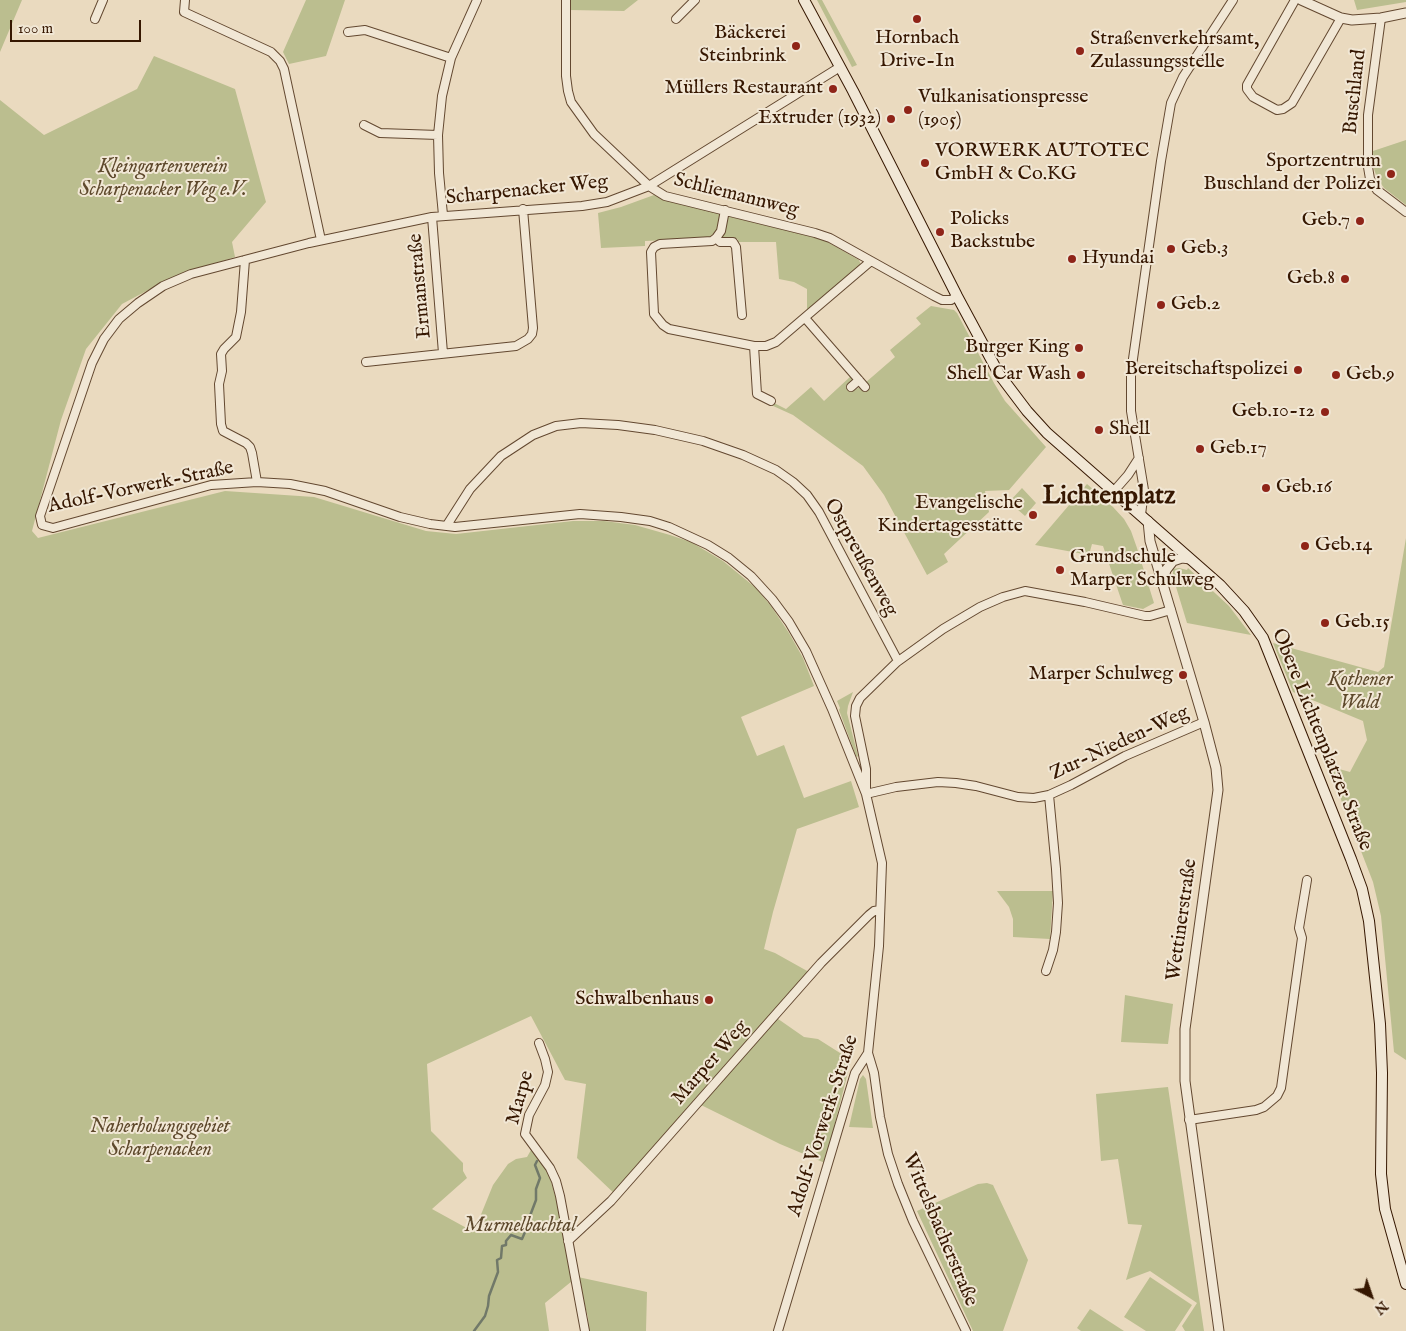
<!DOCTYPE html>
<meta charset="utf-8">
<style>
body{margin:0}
#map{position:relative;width:1406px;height:1331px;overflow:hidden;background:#eadabf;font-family:"IM FELL English",serif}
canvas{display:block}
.north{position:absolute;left:1346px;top:1271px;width:50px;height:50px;-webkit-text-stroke:4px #f1e7d5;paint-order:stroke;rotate:139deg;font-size:14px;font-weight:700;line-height:20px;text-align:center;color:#361701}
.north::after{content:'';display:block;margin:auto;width:18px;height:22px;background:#361701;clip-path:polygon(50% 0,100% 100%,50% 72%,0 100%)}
.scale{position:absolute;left:10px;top:20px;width:131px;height:22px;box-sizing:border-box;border:2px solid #361701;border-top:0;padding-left:6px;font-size:15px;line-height:18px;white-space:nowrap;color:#361701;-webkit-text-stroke:4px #f1e7d5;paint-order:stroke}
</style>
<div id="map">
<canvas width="1406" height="1331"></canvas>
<div class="north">N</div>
<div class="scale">100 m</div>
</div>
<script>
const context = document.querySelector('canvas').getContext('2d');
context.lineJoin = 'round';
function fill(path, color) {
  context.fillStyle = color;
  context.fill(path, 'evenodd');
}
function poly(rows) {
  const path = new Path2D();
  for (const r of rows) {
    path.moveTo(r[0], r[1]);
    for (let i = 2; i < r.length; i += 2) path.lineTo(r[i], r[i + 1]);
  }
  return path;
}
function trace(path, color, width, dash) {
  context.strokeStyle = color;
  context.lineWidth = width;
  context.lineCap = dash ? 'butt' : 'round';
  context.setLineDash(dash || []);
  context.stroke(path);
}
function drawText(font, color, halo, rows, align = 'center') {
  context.font = font + ' "IM FELL English",serif';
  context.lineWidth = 4;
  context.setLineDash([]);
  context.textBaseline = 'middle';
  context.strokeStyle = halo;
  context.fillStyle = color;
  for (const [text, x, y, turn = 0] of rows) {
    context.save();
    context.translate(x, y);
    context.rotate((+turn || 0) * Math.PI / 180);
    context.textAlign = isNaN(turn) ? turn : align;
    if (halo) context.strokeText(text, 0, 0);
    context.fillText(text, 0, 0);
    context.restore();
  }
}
fill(poly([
 [0,0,22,0,0,52],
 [306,0,345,0,326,56,289,64,283,52],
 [570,0,638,0,624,11,570,10],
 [817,0,822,0,857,65,852,67],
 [1354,0,1406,0,1406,2,1357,10],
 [154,56,235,89,266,202,232,242,235,257,169,279,122,304,86,349,61,420,32,531,38,538,225,491,314,497,426,531,456,534,573,521,604,521,635,525,670,535,691,542,723,561,756,588,771,606,789,633,803,658,814,686,741,717,757,756,784,745,804,798,851,781,859,807,797,829,773,912,764,949,775,953,809,972,771,1014,804,1037,818,1039,851,1060,825,1163,780,1144,701,1105,618,1197,577,1158,586,1084,565,1080,531,1016,427,1064,431,1131,463,1163,463,1171,467,1178,432,1209,472,1231,480,1217,493,1185,508,1164,516,1159,527,1157,531,1150,548,1171,578,1277,647,1292,646,1331,589,1331,588,1317,577,1277,545,1303,549,1331,0,1331,0,100,44,135,137,89],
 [1406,140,1406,205,1384,188,1377,178,1374,169,1373,151],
 [654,195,665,200,720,214,717,230,709,238,703,239,645,241,645,246,601,248,598,213,621,207],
 [728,216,805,235,811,235,824,240,859,260,861,265,807,312,807,289,794,282,779,279,776,242,738,242,738,239,722,239],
 [931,306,954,310,957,313,994,383,1005,401,1046,447,1009,490,985,491,989,512,944,554,948,562,927,575,884,495,863,466,793,415,771,405,772,402,786,409,811,387,824,401,851,376,853,380,847,387,851,392,860,387,865,392,869,388,865,383,895,357,890,350,921,324,916,318],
 [1087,484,1113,507,1124,519,1131,531,1137,548,1154,603,1143,609,1123,605,1103,546,1092,544,1089,555,1035,545],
 [1022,488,1036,503,1025,516,1009,502],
 [1406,538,1406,1060,1394,1052,1381,916,1373,882,1328,766,1350,772,1367,740,1363,721,1293,692,1273,643,1378,672,1384,667],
 [1179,568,1187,570,1188,568,1229,606,1251,635,1187,623,1173,577,1173,569],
 [853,692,848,706,847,713,858,756,857,757,856,756,839,710,840,708,837,701],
 [997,891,1053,891,1050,939,1013,937,1013,919,1009,907],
 [1125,995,1173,1004,1168,1044,1121,1042],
 [863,1075,866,1079,873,1128,849,1127,860,1079],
 [1168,1087,1204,1331,1185,1331,1182,1326,1197,1303,1150,1271,1126,1280,1142,1225,1128,1224,1118,1159,1101,1161,1096,1094],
 [987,1183,993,1185,1028,1260,1003,1331,973,1331,917,1211,978,1184],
 [1150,1277,1192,1305,1175,1331,1146,1331,1124,1317],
 [1090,1309,1124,1331,1081,1331,1077,1328]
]), '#bbbe8f');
trace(poly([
 [474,1331,485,1316,488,1306,489,1296,498,1272,497,1260,501,1258,502,1246,506,1245,506,1241,511,1235,522,1239,525,1232,528,1221,536,1200,536,1189,540,1178,535,1165,537,1161]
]), '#717969', 2.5);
const minor = poly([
 [185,0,184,12,271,52,280,61,284,69,321,240],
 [566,0,566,76,568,91,571,102,594,134,649,186,665,196,815,233,830,238,934,296,942,300,951,300,957,296],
 [1295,0,1247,85,1247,89,1253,97,1277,110,1283,109,1292,103,1341,18],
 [1381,18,1368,115,1368,167,1370,179,1377,190,1406,212],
 [95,19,103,0],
 [676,19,695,0],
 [348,32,365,30,451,58],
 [364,125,380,133,438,135],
 [725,210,721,231,716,238,712,241,660,244,654,247,651,252,654,314,663,325,669,329,754,346,766,346,776,342,871,261],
 [443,215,439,173,438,135,442,96,451,58,477,0],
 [432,217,443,353],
 [716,238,720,242,733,242,736,247,742,315],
 [245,260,241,312,236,337,224,349,221,354,222,371,219,384,221,424,223,431,246,443,250,447,252,453,257,482],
 [805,318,865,387],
 [754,346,757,394,771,401],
 [366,362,516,346,528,339,532,334,533,328,523,209],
 [851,387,859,380],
 [1114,491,1128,475,1139,458],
 [1141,515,1144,490,1131,411,1131,373,1161,161,1171,103,1183,77,1233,0],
 [447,525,470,489,501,456,533,435,556,426,581,423,618,425,655,430,703,441,743,455,776,470,793,482,807,495,819,512,898,661],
 [866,790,866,769,855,716,856,706,860,698,897,662,943,629,980,607,1003,597,1025,591,1085,602,1145,616,1150,616,1171,610],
 [866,794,896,787,938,782,956,783,976,786,1018,797,1034,798,1049,795,1071,785,1125,756,1204,722],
 [1046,971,1053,950,1056,932,1058,903,1056,869,1049,795],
 [539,1043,545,1059,548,1072,545,1085,529,1115,525,1134,550,1168,556,1181,560,1196,585,1331],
 [868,1053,874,1073,880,1117,888,1154,898,1184,913,1221,966,1331],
 [1189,1120,1256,1110,1264,1107,1277,1096,1281,1088,1302,938,1299,928,1307,880],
 [568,1241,611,1201,821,963,869,915,874,911,880,910],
 [778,1331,855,1073,868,1053,879,946,882,863,866,794,832,709,806,651,789,622,772,599,751,576,729,558,708,545,669,527,650,521,621,517,580,514,455,527,430,524,400,517,325,491,290,484,257,482,211,485,53,528,42,525,40,516,92,363,104,339,119,319,138,303,163,286,191,274,309,243,432,217,582,206,607,202,649,186,840,67]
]);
const tertiary = poly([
 [1301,0,1341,18,1352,20,1381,18,1406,13],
 [1148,521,1150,541,1204,722,1216,768,1218,790,1185,1029,1185,1081,1219,1331],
 [1163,582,1166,570,1173,561,1182,558,1190,559]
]);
const secondary = poly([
 [804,0,853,91,957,296,999,374,1027,411,1047,433,1220,585,1244,611,1263,638,1351,859,1362,889,1369,921,1380,1024,1382,1073,1381,1174,1385,1209,1406,1284]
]);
trace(minor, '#634830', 10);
trace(tertiary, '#634830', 11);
trace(secondary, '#361701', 12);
trace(minor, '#f1e7d5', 8);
trace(tertiary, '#f1e7d5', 9);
trace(secondary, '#f1e7d5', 10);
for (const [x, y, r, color] of [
 [917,19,5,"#8f2418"],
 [796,46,5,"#8f2418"],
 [1080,51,5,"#8f2418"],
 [833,89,5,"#8f2418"],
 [908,110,5,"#8f2418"],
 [891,119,5,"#8f2418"],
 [925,163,5,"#8f2418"],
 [1391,174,5,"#8f2418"],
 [1360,221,5,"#8f2418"],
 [940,232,5,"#8f2418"],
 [1171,249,5,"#8f2418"],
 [1072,259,5,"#8f2418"],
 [1345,279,5,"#8f2418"],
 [1161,305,5,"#8f2418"],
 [1079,348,5,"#8f2418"],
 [1298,370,5,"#8f2418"],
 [1081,375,5,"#8f2418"],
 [1336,375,5,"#8f2418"],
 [1325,412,5,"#8f2418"],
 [1099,430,5,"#8f2418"],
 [1200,449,5,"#8f2418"],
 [1266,488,5,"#8f2418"],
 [1033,515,5,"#8f2418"],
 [1305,546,5,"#8f2418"],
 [1060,570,5,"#8f2418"],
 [1325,623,5,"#8f2418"],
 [1183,675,5,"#8f2418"],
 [709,1000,5,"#8f2418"]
]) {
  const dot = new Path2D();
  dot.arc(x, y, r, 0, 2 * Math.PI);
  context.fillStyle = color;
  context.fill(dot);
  trace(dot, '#f1e7d5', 2);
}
drawText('20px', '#361701', '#f1e7d5', [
 ["Bäckerei",786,34,"right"],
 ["Steinbrink",786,57,"right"],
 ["Hornbach",917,39,"center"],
 ["Drive-In",917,62,"center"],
 ["Straßenverkehrsamt,",1090,40],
 ["Zulassungsstelle",1090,63],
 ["Müllers Restaurant",823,89,"right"],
 ["Vulkanisationspresse",918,98],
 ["(1905)",918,121],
 ["Extruder (1932)",881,119,"right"],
 ["VORWERK AUTOTEC",935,152],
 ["GmbH & Co.KG",935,175],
 ["Sportzentrum",1381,162,"right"],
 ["Buschland der Polizei",1381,185,"right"],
 ["Policks",950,220],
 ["Backstube",950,243],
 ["Geb.7",1350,221,"right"],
 ["Geb.3",1181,249],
 ["Hyundai",1082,259],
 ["Geb.8",1335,279,"right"],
 ["Geb.2",1171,305],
 ["Burger King",1069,348,"right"],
 ["Bereitschaftspolizei",1288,370,"right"],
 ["Shell Car Wash",1071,375,"right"],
 ["Geb.9",1346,375],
 ["Geb.10-12",1315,412,"right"],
 ["Shell",1109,430],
 ["Geb.17",1210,449],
 ["Geb.16",1276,488],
 ["Evangelische",1023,504,"right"],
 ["Kindertagesstätte",1023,527,"right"],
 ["Geb.14",1315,546],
 ["Grundschule",1070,558],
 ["Marper Schulweg",1070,581],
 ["Geb.15",1335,623],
 ["Marper Schulweg",1173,675,"right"],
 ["Schwalbenhaus",699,1000,"right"]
], 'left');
drawText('20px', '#361701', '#f1e7d5', [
 ["Buschland",1356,92,-84],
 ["Scharpenacker Weg",527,191,-6],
 ["Schliemannweg",736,196,14],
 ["Ermanstraße",421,286,-95],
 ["Adolf-Vorwerk-Straße",141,488,-12],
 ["Ostpreußenweg",860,558,61],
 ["Obere Lichtenplatzer Straße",1321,740,68],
 ["Zur-Nieden-Weg",1120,744,-25],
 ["Wettinerstraße",1183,920,-82],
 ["Marper Weg",711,1063,-49],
 ["Marpe",521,1098,-74],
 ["Adolf-Vorwerk-Straße",824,1126,-72],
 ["Wittelsbacherstraße",939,1230,67]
]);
drawText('italic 20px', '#5e492c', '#f1e7d5', [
 ["Kleingartenverein",163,168],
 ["Scharpenacker Weg e.V.",163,191],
 ["Kothener",1360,681],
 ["Wald",1360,704],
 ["Naherholungsgebiet",160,1128],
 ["Scharpenacken",160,1151],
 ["Murmelbachtal",520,1227]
]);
drawText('bold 25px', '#361701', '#f1e7d5', [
 ["Lichtenplatz",1109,498]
]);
</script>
